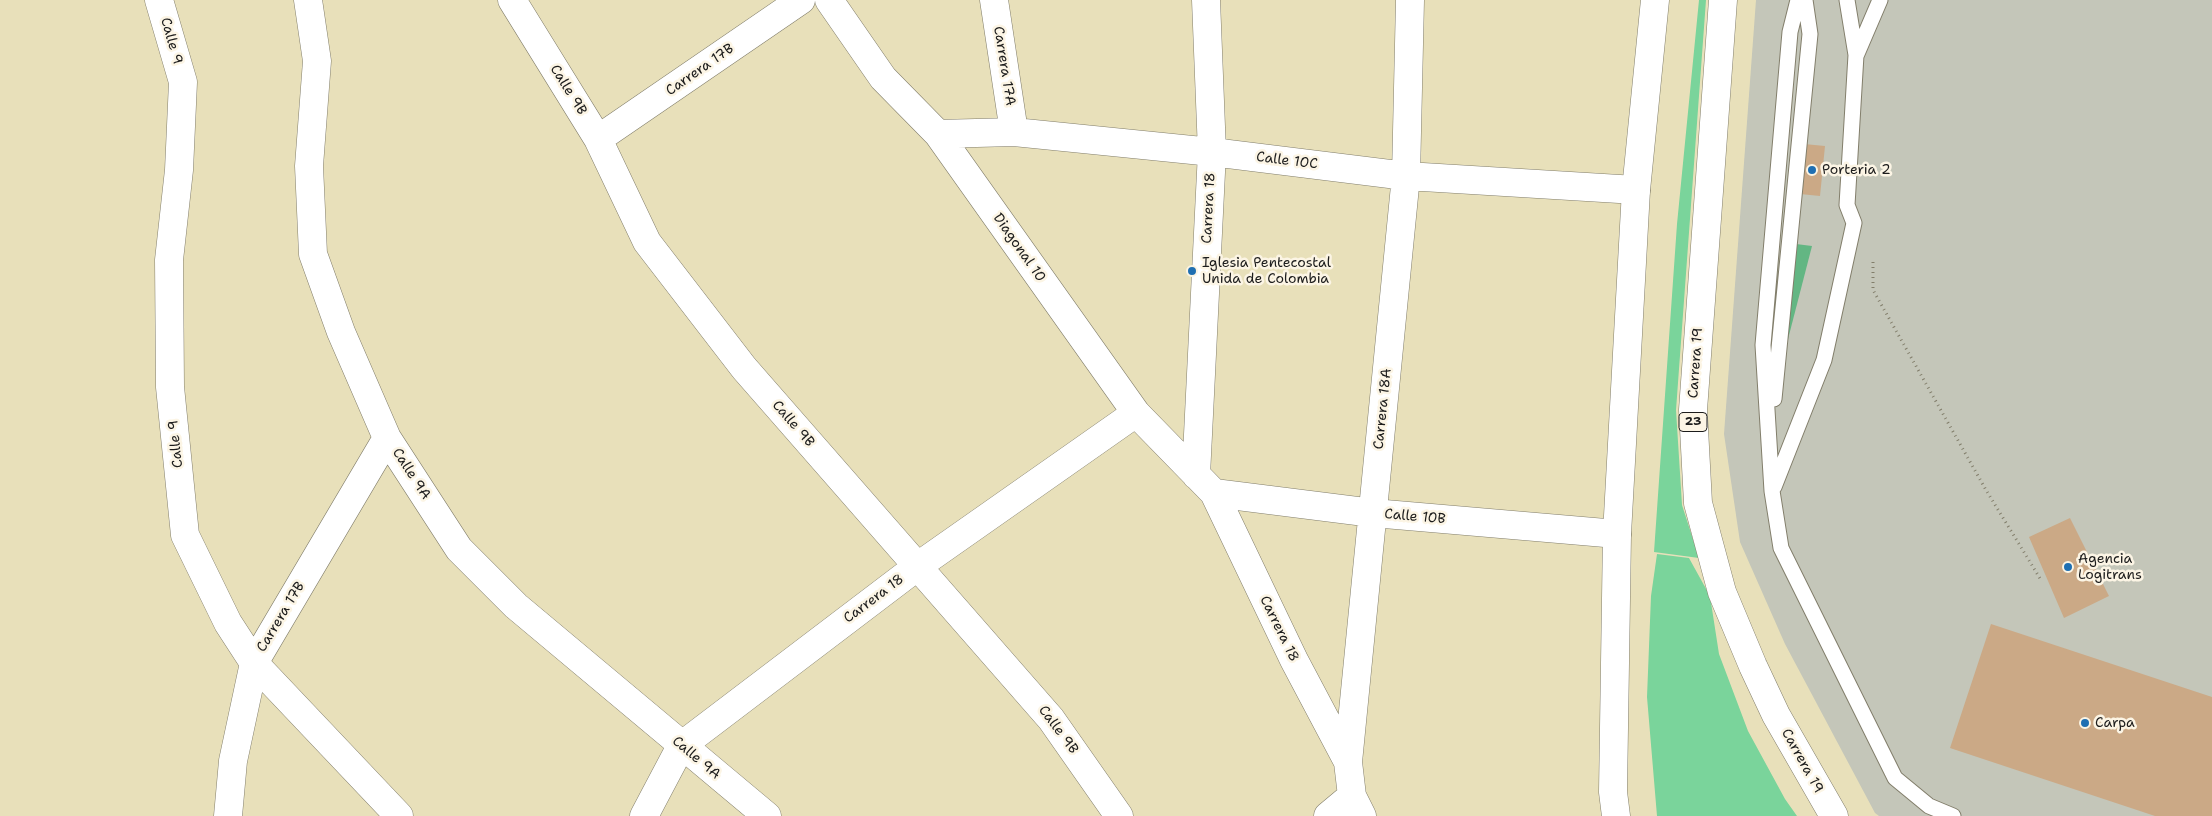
<!DOCTYPE html>
<style>
body{margin:0}
canvas{display:block;background:#e8e0ba}
</style>
<canvas width="2212" height="816"></canvas>
<script>
const context = document.querySelector('canvas').getContext('2d');
context.lineJoin = 'round';
function fill(path, color) {
  context.fillStyle = color;
  context.fill(path, 'evenodd');
}
function poly(rows) {
  const path = new Path2D();
  for (const r of rows) {
    path.moveTo(r[0], r[1]);
    for (let i = 2; i < r.length; i += 2) path.lineTo(r[i], r[i + 1]);
  }
  return path;
}
function trace(path, color, width, dash) {
  context.strokeStyle = color;
  context.lineWidth = width;
  context.lineCap = dash ? 'butt' : 'round';
  context.setLineDash(dash || []);
  context.stroke(path);
}
function drawText(font, color, halo, rows, align = 'center') {
  context.font = font + ' "Shantell Sans",sans-serif';
  context.lineWidth = 5;
  context.setLineDash([]);
  context.textBaseline = 'middle';
  context.strokeStyle = halo;
  context.fillStyle = color;
  for (const [text, x, y, turn = 0] of rows) {
    context.save();
    context.translate(x, y);
    context.rotate((+turn || 0) * Math.PI / 180);
    context.textAlign = isNaN(turn) ? turn : align;
    if (halo) context.strokeText(text, 0, 0);
    context.fillText(text, 0, 0);
    context.restore();
  }
}
fill(poly([
 [1756,0,2212,0,2212,816,1879,816,1875,813,1785,644,1740,542,1724,434]
]), '#c4c6b9');
fill(poly([
 [1699,0,1706,0,1676,410,1682,505,1699,558,1654,552,1677,224],
 [1657,554,1689,558,1710,596,1719,654,1748,731,1785,799,1797,816,1657,816,1647,697,1651,596]
]), '#7ad49b');
fill(poly([
 [1796,244,1812,246,1787,343]
]), '#63b683');
fill(poly([
 [1804,144,1825,146,1820,196,1800,194],
 [2070,518,2109,596,2064,618,2029,537],
 [1991,624,2212,697,2212,816,2155,816,1950,748]
]), '#cba986');
const lane = poly([
 [1798,0,1790,32,1763,345,1772,491,1781,548,1895,778,1929,806,1953,816],
 [1856,56,1880,0],
 [1774,399,1810,34,1805,0],
 [1774,487,1824,360,1854,223,1847,205,1856,55,1847,0]
]);
const street = poly([
 [159,0,183,82,179,170,169,260,170,387,185,535,228,623,254,663,399,816],
 [308,0,317,61,309,166,313,254,341,332,387,438,459,549,516,606,767,816],
 [512,0,598,139,647,242,744,368,1051,719,1119,816],
 [829,0,883,78,938,134,1136,413,1214,493,1294,660,1348,762],
 [994,0,1014,132],
 [938,134,1014,132,1212,152,1406,176,1636,190],
 [598,139,801,0],
 [1196,475,1212,152,1206,0],
 [1214,493,1373,513,1617,534],
 [228,816,233,761,254,663,387,438],
 [644,816,681,746,918,566,1136,413],
 [1328,816,1352,796],
 [1362,816,1352,796,1348,762,1406,176,1410,0]
]);
const primary = poly([
 [1723,0,1693,410,1698,503,1722,592,1753,666,1776,715,1834,816],
 [1616,816,1613,792,1617,534,1636,190,1655,0]
]);
trace(lane, '#827e6b', 17);
trace(street, '#827e6b', 29);
trace(primary, '#827e6b', 29);
trace(poly([
 [1873,262,1873,290,1986,490,2041,580]
]), '#827e6b', 3, [1, 4]);
trace(lane, '#fff', 15);
trace(street, '#fff', 28);
trace(primary, '#fff', 28);
for (const [x, y, r, color] of [
 [1812,170,5,"#1f6fb2"],
 [1192,271,5,"#1f6fb2"],
 [2068,567,5,"#1f6fb2"],
 [2085,723,5,"#1f6fb2"]
]) {
  const dot = new Path2D();
  dot.arc(x, y, r, 0, 2 * Math.PI);
  context.fillStyle = color;
  context.fill(dot);
  trace(dot, '#fcf5e5', 2);
}
for (const [x, y, w] of [
 [1693,422,28]
]) {
  const box = new Path2D();
  box.roundRect(x - w / 2, y - 9.5, w, 19, 4);
  context.fillStyle = '#fcf5e5';
  context.fill(box);
  trace(box, '#1c1c1c', 1);
}
drawText('bold 12px', '#1c1c1c', null, [
 ["23",1693,422]
]);
drawText('14px', '#1c1c1c', '#fcf5e5', [
 ["Calle 9",171,41,74],
 ["Carrera 17A",1004,66,81],
 ["Carrera 17B",700,70,-35],
 ["Calle 9B",568,90,58],
 ["Calle 10C",1287,161,7],
 ["Carrera 18",1209,208,-87],
 ["Diagonal 10",1019,248,55],
 ["Carrera 19",1696,363,-86],
 ["Carrera 18A",1383,409,-84],
 ["Calle 9B",793,424,49],
 ["Calle 9",176,444,-96],
 ["Calle 9A",411,474,57],
 ["Calle 10B",1415,517,5],
 ["Carrera 18",874,599,-37],
 ["Carrera 17B",281,617,-59],
 ["Carrera 18",1279,629,64],
 ["Calle 9B",1058,730,53],
 ["Calle 9A",696,758,40],
 ["Carrera 19",1802,761,61]
]);
drawText('14px', '#1c1c1c', '#fcf5e5', [
 ["Porteria 2",1822,170],
 ["Iglesia Pentecostal",1202,263],
 ["Unida de Colombia",1202,279],
 ["Agencia",2078,559],
 ["Logitrans",2078,575],
 ["Carpa",2095,723]
], 'left');
</script>
